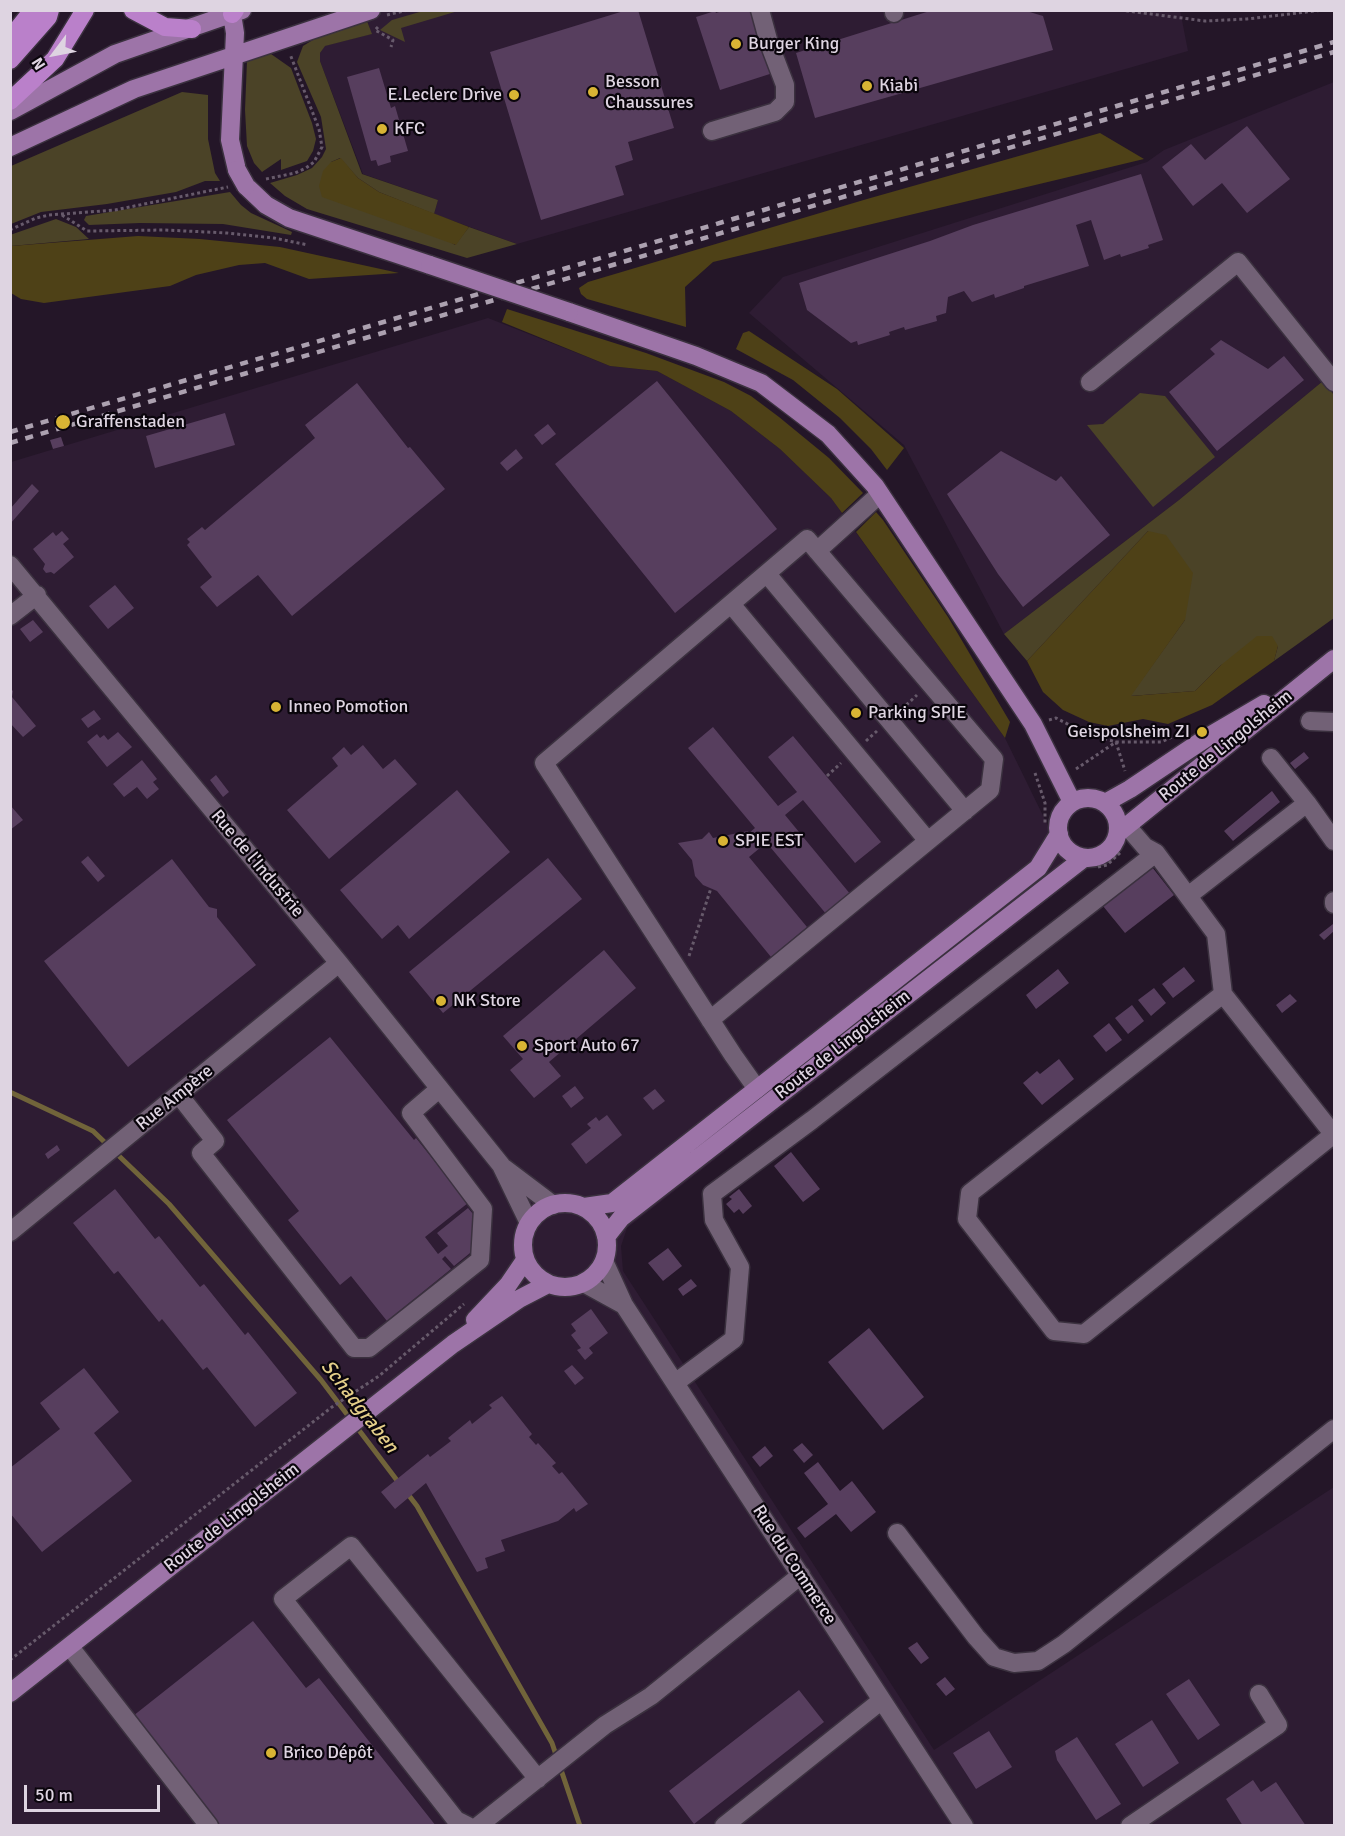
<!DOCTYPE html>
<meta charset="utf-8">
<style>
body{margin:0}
#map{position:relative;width:1345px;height:1836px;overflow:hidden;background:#241628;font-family:Signika,sans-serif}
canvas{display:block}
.frame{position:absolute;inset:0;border:12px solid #ded4e1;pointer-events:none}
.north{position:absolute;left:24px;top:24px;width:60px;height:60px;-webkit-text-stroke:4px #0a050c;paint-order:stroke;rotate:238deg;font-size:16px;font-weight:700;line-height:24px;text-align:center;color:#ded4e1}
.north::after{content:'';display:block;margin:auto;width:21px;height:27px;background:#ded4e1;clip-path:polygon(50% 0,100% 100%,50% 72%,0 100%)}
.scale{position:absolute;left:24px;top:1785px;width:136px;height:27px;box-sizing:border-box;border:3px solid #ded4e1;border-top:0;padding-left:8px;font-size:18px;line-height:21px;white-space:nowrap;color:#ded4e1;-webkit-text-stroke:4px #0a050c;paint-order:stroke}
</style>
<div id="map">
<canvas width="1345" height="1836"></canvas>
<div class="frame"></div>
<div class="north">N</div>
<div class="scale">50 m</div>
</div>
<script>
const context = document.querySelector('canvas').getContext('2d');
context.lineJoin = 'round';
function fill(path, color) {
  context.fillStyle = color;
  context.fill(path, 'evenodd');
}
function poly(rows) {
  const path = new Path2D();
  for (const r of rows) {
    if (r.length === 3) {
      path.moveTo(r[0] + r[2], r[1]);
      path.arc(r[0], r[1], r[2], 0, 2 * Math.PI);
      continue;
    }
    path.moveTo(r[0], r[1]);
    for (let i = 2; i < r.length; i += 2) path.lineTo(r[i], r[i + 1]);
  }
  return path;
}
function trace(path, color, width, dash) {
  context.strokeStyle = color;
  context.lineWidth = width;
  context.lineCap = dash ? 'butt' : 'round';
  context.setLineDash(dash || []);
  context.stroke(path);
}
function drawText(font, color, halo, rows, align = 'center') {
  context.font = font + ' Signika,sans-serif';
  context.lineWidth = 4.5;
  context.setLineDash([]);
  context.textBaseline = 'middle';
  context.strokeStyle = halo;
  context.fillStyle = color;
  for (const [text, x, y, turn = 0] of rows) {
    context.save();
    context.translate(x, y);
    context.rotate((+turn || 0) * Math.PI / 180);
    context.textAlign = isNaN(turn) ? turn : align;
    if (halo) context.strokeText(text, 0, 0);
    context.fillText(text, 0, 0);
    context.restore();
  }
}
fill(poly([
 [364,10,1180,10,1188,51,517,244,434,214,438,200,363,174,320,61,320,53,324,46,371,34],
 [1334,82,1334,395,1323,381,1179,500,1004,634,904,445,749,313,783,277,1147,162,1164,150],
 [488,318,610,366,657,371,731,411,780,449,831,498,1005,738,1074,879,627,1228,621,1246,623,1271,934,1750,1334,1487,1334,1825,11,1826,11,462]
]), '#2e1c33');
fill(poly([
 [423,11,458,11,401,28,405,42,380,30,392,20],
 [367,21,372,34,325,46,320,53,320,61,362,174,438,200,434,214,379,192,358,178,340,158,331,162,455,245,469,227,517,244,467,258,307,209,285,196,270,183,297,175,312,168,322,157,326,149,321,117,297,62,303,46,316,38],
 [259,52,271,54,291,68,312,123,316,139,313,151,307,161,281,170,281,159,262,172,254,163,247,146,245,110,247,61,250,53],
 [182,92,208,95,208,139,215,173,220,181,205,181,176,192,107,204,41,212,11,224,11,166],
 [230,192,241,205,251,213,292,232,291,235,223,224,140,223,89,225,84,220,86,216],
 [56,219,76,227,89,239,11,246,10,235],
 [1323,381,1334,395,1334,618,1274,661,1278,646,1221,665,1195,691,1130,696,1185,620,1148,531,1027,661,1004,634,1179,500],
 [1140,393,1165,396,1215,457,1153,507,1087,425,1103,424]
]), '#4b4327');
fill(poly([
 [1100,133,1144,159,713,262,685,287,686,327,587,299,581,294,579,288,588,282,867,199],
 [341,158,358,178,379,192,469,227,456,245,322,197,319,186,323,171,331,162],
 [138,236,200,239,280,247,399,273,309,279,265,263,239,265,196,275,170,286,44,303,21,299,11,293,11,246],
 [507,309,646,353,724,382,751,396,779,417,829,458,863,493,842,513,831,498,780,449,731,411,657,371,610,366,502,322],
 [749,331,837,389,904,448,887,470,871,449,840,418,793,380,736,349,743,333],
 [876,512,883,520,948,617,1010,722,1005,738,856,532],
 [1148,531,1166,535,1193,573,1185,620,1131,696,1195,691,1221,665,1257,636,1272,636,1278,646,1274,661,1212,705,1168,724,1143,719,1108,726,1089,722,1063,710,1043,692,1027,661]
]), '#4e4117');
trace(poly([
 [10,1092,93,1131,169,1204,321,1380,399,1483],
 [407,1493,417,1506,552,1743,580,1826]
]), '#71643a', 5);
fill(poly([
 [627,10,638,10,674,128,628,142,633,160,615,166,624,195,541,220,490,52],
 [725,10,755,10,776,72,720,90,696,17,715,11,716,13],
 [933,10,1023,10,1043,16,1053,50,815,118,796,53],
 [379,68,391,108,395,106,408,151,390,156,391,162,378,166,376,160,371,161,347,77],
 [1247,126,1290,179,1247,213,1222,183,1193,206,1162,167,1191,144,1205,160],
 [1141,174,1163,240,1148,245,1149,248,1121,257,1120,254,1104,260,1091,220,1076,225,1089,266,1024,286,1024,288,995,298,994,294,972,302,964,291,948,297,946,313,936,316,937,321,905,330,904,327,889,332,890,335,858,345,857,341,851,343,807,310,799,283,930,241,973,225],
 [1221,340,1268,369,1284,356,1304,380,1217,451,1169,392,1215,354,1210,349],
 [657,381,777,529,675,613,555,464],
 [357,383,408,448,410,447,445,489,292,616,258,575,217,607,200,587,212,577,187,545,190,542,187,539,202,527,205,530,315,438,305,425],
 [225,413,235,445,155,468,146,436],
 [548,424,556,434,542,445,534,435],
 [61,437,64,446,53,449,50,440],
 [516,449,523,458,507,471,500,463],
 [1001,451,1056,481,1061,476,1110,535,1023,607,998,574,947,494],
 [32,484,39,491,10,524,10,509],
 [62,531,69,539,63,544,74,557,54,574,51,572,46,573,43,569,45,564,33,549,53,532,56,536],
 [115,585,134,608,108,629,89,606],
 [33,620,43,632,30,642,20,629],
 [10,688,13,691,12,697,36,726,23,737,10,723],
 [94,710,101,719,88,728,81,719],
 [713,727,778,806,797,792,768,757,793,736,881,842,855,863,803,800,785,815,851,895,827,915,761,836,755,841,761,847,749,857,807,927,771,957,717,891,703,885,695,876,692,860,678,843,702,839,709,832,713,838,748,831,749,833,755,828,688,748],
 [118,732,132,747,107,767,87,742,97,734,100,738,104,735,108,740],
 [363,745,383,769,395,759,417,784,329,859,287,810,338,766,332,758,344,747,351,755],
 [1304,752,1309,758,1295,769,1290,763],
 [142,760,157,779,153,782,159,789,147,799,137,787,124,797,113,784],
 [216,775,229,792,223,797,210,780],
 [457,790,510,852,409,939,398,925,382,939,340,890],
 [1272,791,1280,802,1233,841,1224,831],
 [10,805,23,820,10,830],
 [88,856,105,876,98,882,81,862],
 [548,858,582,899,443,1013,409,972],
 [172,859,209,907,217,909,217,917,256,965,128,1067,44,961],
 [1152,867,1174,895,1125,933,1103,906],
 [1333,924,1334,931,1324,940,1319,935],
 [604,950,636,988,549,1062,561,1076,534,1098,510,1070,523,1059,503,1036],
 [1184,967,1195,981,1173,998,1162,984],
 [1058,969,1069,983,1036,1009,1026,995],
 [1154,988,1166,1003,1151,1016,1138,1000],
 [1290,994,1297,1001,1282,1013,1276,1005],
 [1132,1005,1144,1021,1128,1034,1115,1018],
 [1109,1023,1122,1040,1106,1052,1093,1036],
 [330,1037,414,1140,416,1138,468,1203,425,1237,438,1254,448,1246,437,1233,468,1208,478,1220,474,1242,471,1244,475,1249,454,1266,445,1256,442,1259,451,1269,387,1321,351,1276,340,1285,288,1220,299,1211,227,1120],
 [1059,1059,1074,1079,1042,1105,1023,1083,1037,1071,1040,1074],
 [575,1086,584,1098,571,1108,562,1096],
 [655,1089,665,1101,653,1110,643,1098],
 [607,1115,622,1135,586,1164,571,1144,591,1128,587,1124,596,1117,599,1121],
 [57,1145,60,1150,48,1159,45,1154],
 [791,1152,820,1189,803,1202,774,1166],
 [115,1189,155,1239,159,1236,200,1287,204,1284,245,1335,248,1332,297,1393,255,1427,207,1367,203,1370,162,1319,159,1322,118,1271,114,1274,73,1223],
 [739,1189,752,1206,743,1214,739,1209,734,1213,726,1204,732,1199,729,1197],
 [668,1248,682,1266,663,1281,648,1263],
 [691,1279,697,1286,683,1296,678,1289],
 [591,1309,608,1333,589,1348,593,1353,585,1360,577,1350,581,1348,571,1335,576,1331,571,1324],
 [869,1328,924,1397,883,1430,828,1362],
 [572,1365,584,1378,575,1385,564,1371],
 [84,1368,119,1412,94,1433,132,1481,42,1552,10,1513,10,1468,60,1429,40,1403],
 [502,1396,532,1434,529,1437,536,1445,538,1443,556,1463,552,1466,559,1474,562,1472,588,1504,576,1512,574,1508,558,1521,501,1540,505,1551,485,1558,488,1568,477,1572,426,1483,395,1509,381,1492,428,1454,430,1457,451,1441,448,1438,470,1420,472,1424,492,1408,489,1405],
 [802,1443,813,1455,804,1463,793,1450],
 [765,1446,773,1456,760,1467,752,1457],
 [818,1462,840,1491,852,1481,876,1512,851,1532,836,1514,805,1538,797,1528,828,1504,804,1473],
 [253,1621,306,1688,319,1678,436,1826,220,1826,133,1716],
 [917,1642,929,1658,921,1664,908,1648],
 [945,1677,955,1689,946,1696,936,1684],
 [1189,1679,1220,1725,1198,1740,1166,1694],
 [799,1690,824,1722,694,1824,669,1791],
 [1152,1720,1179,1763,1143,1787,1115,1744],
 [989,1731,1012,1767,976,1789,953,1753],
 [1077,1737,1121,1804,1096,1820,1057,1760,1055,1751],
 [1253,1780,1261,1792,1276,1782,1306,1826,1243,1826,1226,1799]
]), '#573e5e');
const minor = poly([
 [894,10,894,13],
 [712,131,775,112,785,102,785,85,769,43,760,10],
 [1090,382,1238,262,1334,382],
 [817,551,880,494],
 [10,565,339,963,501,1165,529,1223],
 [767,574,965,811],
 [731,604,928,841],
 [10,616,37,595],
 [1310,721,1334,722],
 [1271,758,1307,803],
 [1127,826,1145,847,1156,853],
 [1188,896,1307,803,1334,841],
 [1334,901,1334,904],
 [1223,994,970,1193,967,1219,1054,1331,1084,1334,1334,1134],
 [710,1020,990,790,994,759,807,539,544,763,733,1055,757,1089],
 [179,1095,215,1141,201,1153,354,1348,369,1348,480,1260,483,1209,411,1113,439,1089],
 [504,1168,553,1205],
 [10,1232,339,963],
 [604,1261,624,1305,964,1826],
 [584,1283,624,1305],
 [675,1383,734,1339,740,1267,714,1220,712,1194,812,1120,1156,853,1216,934,1223,994,1334,1135],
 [897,1533,976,1637,994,1657,1014,1663,1038,1661,1064,1644,1334,1429],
 [70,1647,209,1826],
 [468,1826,456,1820,283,1599,351,1546,538,1779],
 [478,1826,605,1725,651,1696,801,1575],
 [724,1826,882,1700],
 [1130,1826,1278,1725,1259,1694]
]);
const major = poly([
 [232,14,235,33,230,140,237,170],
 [10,111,115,54,242,10],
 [10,147,134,89,371,10],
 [246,186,266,205,289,218,430,265],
 [569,312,696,356,761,383,828,434,875,486,1033,724,1072,802],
 [1088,828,30],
 [1105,803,1130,789,1206,738,1264,704],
 [1118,833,1334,659],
 [565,1245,42],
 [584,1207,612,1203,1038,868,1059,834],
 [606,1237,621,1218,1084,858],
 [475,1320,508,1285,525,1260],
 [10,1693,453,1344,519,1299,548,1284]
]);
const highway = poly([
 [133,10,165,27,192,29],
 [232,14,235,10],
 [10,39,33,10],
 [10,60,48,17,50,10],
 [10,101,55,59,85,10]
]);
trace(minor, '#3b313f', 21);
trace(major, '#3b313f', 21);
trace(highway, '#3b313f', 21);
trace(poly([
 [1120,10,1205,21,1247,19,1323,10],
 [387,15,408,10],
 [378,27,375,30,393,40,391,47],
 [266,179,295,173,306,168,314,162,322,147,319,129,290,54],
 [62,215,87,231,165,230,227,233,274,238,308,245],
 [10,230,36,218,49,215,115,210,228,187],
 [902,709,917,695],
 [1049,720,1056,718,1085,733,1116,742,1161,742,1172,737],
 [866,741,877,731],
 [1076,769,1116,742,1125,771],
 [1035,773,1045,803,1045,825],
 [827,776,841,763],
 [1098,867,1107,865,1122,851],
 [689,956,711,888],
 [10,1660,332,1407,379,1376,464,1304]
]), '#675a6b', 3, [3, 3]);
trace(minor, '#726176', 18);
trace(major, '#9d74a8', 18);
trace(highway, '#ba80ca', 18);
trace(poly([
 [10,432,1334,42],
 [10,443,1334,52]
]), '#aca1b0', 4.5, [8, 8]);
const majorBridge = poly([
 [237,170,246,186],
 [430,265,569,312]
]);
trace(majorBridge, '#3b313f', 21, []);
trace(majorBridge, '#9d74a8', 18);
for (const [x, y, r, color] of [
 [736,44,6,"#d8b434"],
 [867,86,6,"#d8b434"],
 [593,92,6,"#d8b434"],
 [514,95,6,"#d8b434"],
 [382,129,6,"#d8b434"],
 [63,422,8,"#d8b434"],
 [276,707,6,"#d8b434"],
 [856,713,6,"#d8b434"],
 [1202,732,6,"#d8b434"],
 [723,841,6,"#d8b434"],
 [441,1001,6,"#d8b434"],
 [522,1046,6,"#d8b434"],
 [271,1753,6,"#d8b434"]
]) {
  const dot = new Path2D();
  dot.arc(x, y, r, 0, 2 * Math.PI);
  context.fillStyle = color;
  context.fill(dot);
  trace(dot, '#0a050c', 2);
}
drawText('18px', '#ded4e1', '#0a050c', [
 ["Burger King",748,44],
 ["Besson",605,82],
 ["Chaussures",605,103],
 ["Kiabi",879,86],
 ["E.Leclerc Drive",502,95,"right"],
 ["KFC",394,129],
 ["Graffenstaden",76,422],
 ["Inneo Pomotion",288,707],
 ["Parking SPIE",868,713],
 ["Geispolsheim ZI",1190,732,"right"],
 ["SPIE EST",735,841],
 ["NK Store",453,1001],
 ["Sport Auto 67",534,1046],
 ["Brico Dépôt",283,1753]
], 'left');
drawText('18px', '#ded4e1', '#0a050c', [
 ["Route de Lingolsheim",1226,746,-39],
 ["Rue de l'Industrie",257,864,50],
 ["Route de Lingolsheim",843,1045,-38],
 ["Rue Ampère",175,1098,-39],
 ["Route de Lingolsheim",232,1518,-38],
 ["Rue du Commerce",794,1565,57]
]);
drawText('italic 20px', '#e4ce89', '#0a050c', [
 ["Schadgraben",359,1407,52]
]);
</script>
